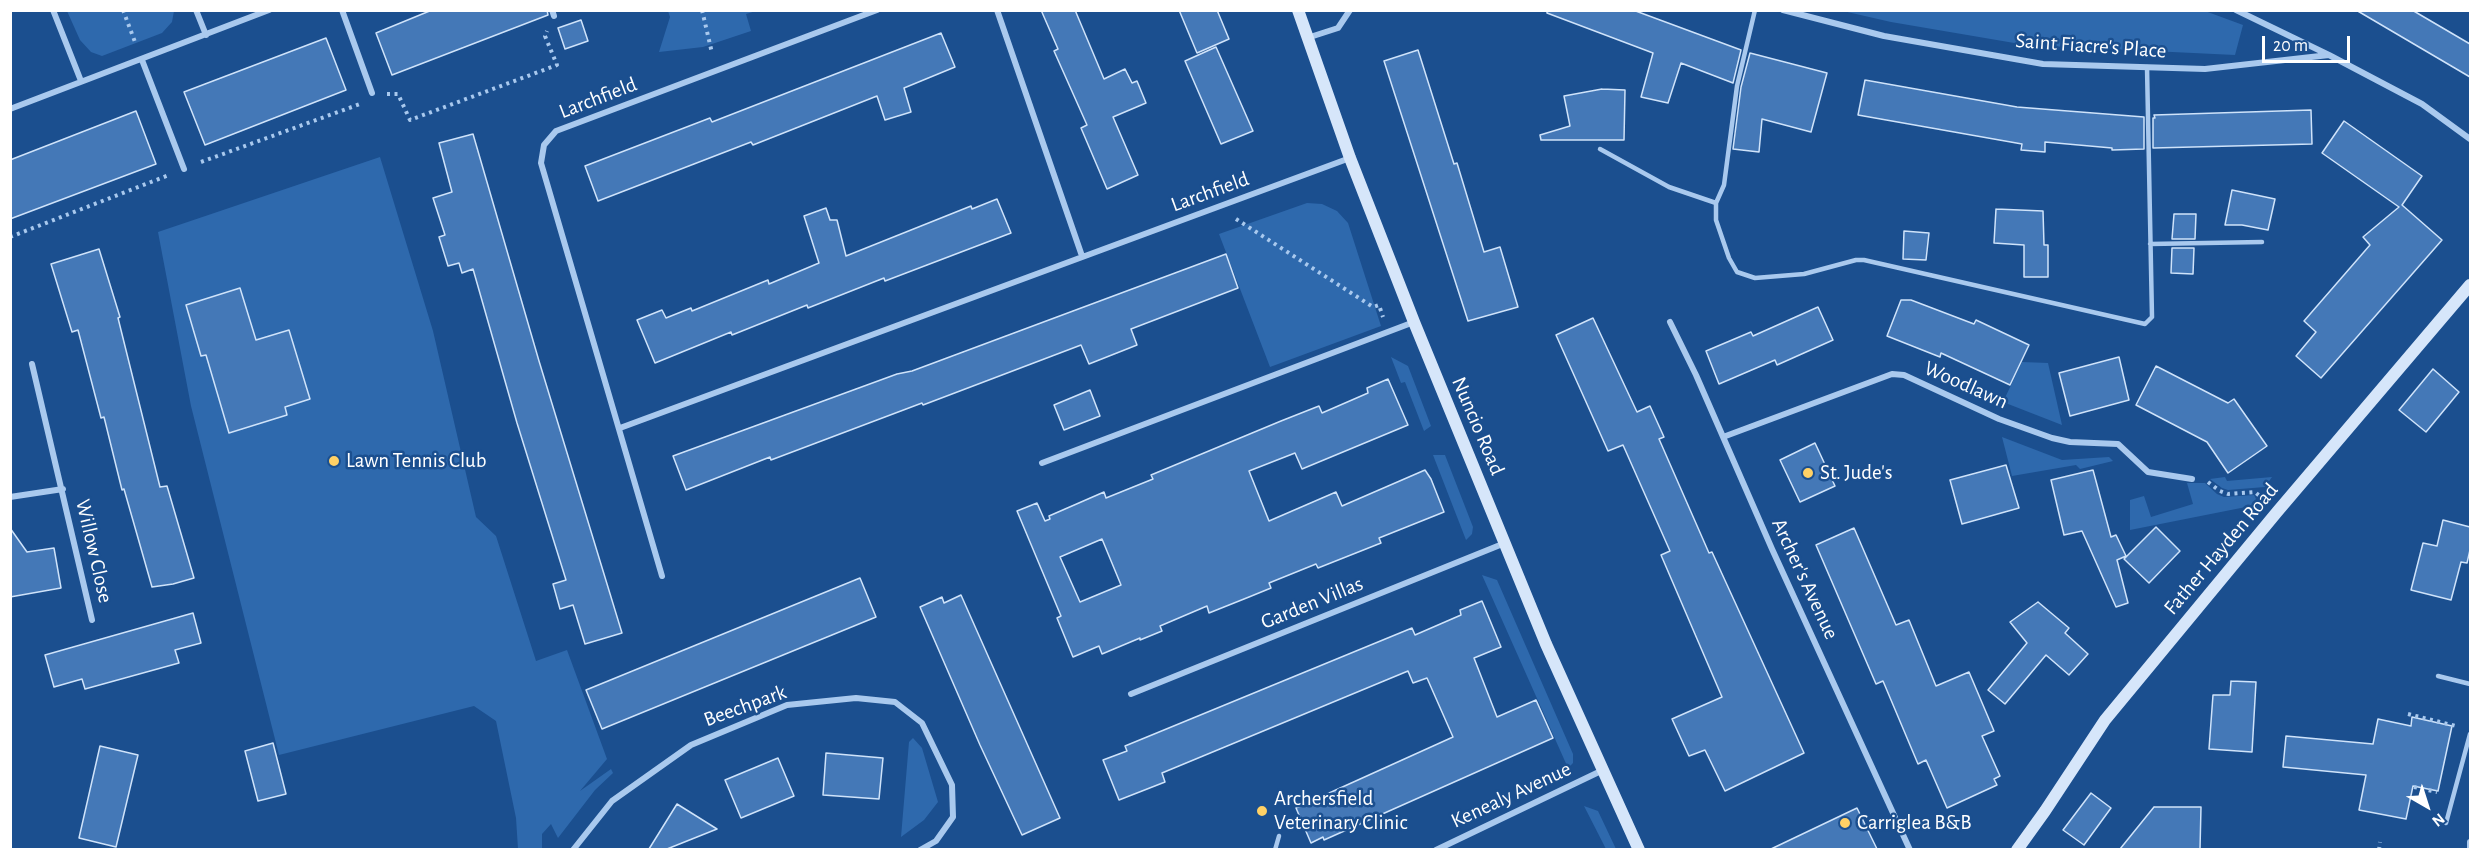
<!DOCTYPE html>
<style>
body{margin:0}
#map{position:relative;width:2481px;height:860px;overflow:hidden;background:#1b4f8f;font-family:"Alegreya Sans",sans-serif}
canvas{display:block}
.frame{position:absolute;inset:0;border:12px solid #fff;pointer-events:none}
.north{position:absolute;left:2397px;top:776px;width:60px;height:60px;-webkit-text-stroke:4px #1b4f8f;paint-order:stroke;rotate:141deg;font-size:16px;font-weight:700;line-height:24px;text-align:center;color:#fff}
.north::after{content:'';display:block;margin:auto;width:21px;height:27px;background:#fff;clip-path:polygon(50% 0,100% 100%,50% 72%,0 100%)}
.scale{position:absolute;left:2262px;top:36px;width:88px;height:27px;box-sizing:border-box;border:3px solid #fff;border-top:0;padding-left:8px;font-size:18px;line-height:21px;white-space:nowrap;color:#fff;-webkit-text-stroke:4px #1b4f8f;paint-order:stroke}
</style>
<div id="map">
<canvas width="2481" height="860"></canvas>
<div class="frame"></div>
<div class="north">N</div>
<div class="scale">20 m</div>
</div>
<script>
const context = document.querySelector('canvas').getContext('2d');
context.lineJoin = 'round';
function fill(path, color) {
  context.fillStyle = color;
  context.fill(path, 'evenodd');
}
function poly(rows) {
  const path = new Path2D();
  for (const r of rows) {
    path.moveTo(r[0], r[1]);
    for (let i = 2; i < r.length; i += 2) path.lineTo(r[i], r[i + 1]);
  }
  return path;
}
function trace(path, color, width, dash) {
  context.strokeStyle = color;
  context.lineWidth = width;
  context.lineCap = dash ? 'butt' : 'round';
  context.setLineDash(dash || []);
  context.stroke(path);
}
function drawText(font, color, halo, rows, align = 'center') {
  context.font = font + ' "Alegreya Sans",sans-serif';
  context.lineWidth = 5;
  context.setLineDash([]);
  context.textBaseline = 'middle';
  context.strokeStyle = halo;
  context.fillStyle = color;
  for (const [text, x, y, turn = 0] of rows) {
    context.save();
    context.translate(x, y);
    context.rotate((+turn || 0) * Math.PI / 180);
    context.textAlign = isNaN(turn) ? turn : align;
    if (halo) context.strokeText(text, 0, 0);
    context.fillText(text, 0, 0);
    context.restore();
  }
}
fill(poly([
 [67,11,174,11,172,22,162,33,102,56,91,52,80,40],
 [668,11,668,10,756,11,746,14,751,31,703,47,659,52,670,17],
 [2205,11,2243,25,2235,55,2026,45,1891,22,1843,11],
 [380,157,433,331,476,517,496,536,536,661,567,650,607,759,580,791,611,769,613,773,595,790,558,838,551,824,542,834,542,849,518,849,516,818,496,721,474,706,279,755,191,406,158,232],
 [1307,203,1322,204,1337,211,1348,223,1381,326,1270,367,1219,234],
 [1391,357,1408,366,1431,426,1424,431,1405,382,1401,383],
 [2022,362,2048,363,2062,425,2003,402],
 [2002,437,2062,460,2109,457,2113,461,2080,469,2076,465,2012,476],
 [1433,455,1445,455,1473,527,1472,534,1466,540],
 [2225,477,2227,481,2272,477,2265,487,2228,490,2222,488,2210,479],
 [2187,483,2205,483,2217,494,2224,497,2254,495,2256,499,2251,506,2130,530,2130,500,2144,496,2151,517,2193,504],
 [1482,575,1497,580,1573,754,1573,763,1568,768],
 [913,738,922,748,938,802,924,820,901,837,909,742],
 [1584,806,1598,811,1616,849,1606,849]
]), '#2e69ad');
const building = poly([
 [432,10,547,10,548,15,392,75,376,33,432,10],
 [1041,10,1075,10,1104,79,1125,69,1132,83,1137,81,1146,103,1113,117,1138,175,1107,189,1081,128,1087,125,1054,51,1058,49,1041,10],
 [1179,10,1217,10,1229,39,1197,53,1179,10],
 [1547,10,1633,10,1741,50,1733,83,1681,63,1668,103,1641,97,1653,53,1547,13,1547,10],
 [2356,10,2412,10,2470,44,2470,77,2356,10],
 [581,20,588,41,565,49,558,28,581,20],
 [941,33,955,67,904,88,911,112,885,120,877,96,753,145,751,142,598,201,585,166,710,118,712,122,941,33],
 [326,38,346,90,205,145,184,92,326,38],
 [1216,47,1253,131,1221,144,1185,61,1216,47],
 [1418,50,1454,164,1457,163,1484,252,1500,247,1518,307,1468,321,1384,61,1418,50],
 [1750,53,1827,73,1811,132,1762,119,1759,152,1733,149,1741,87,1750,53],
 [1865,80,2017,107,2144,117,2144,149,2112,150,2112,148,2045,142,2045,152,2021,150,2022,144,1858,115,1865,80],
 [1602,89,1625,90,1624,140,1541,140,1540,135,1570,126,1564,96,1602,89],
 [2311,110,2312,144,2153,148,2153,118,2155,118,2154,115,2311,110],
 [136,111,156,164,10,219,10,160,136,111],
 [2344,121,2422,176,2402,205,2442,240,2321,378,2296,356,2316,332,2304,321,2370,245,2363,237,2399,207,2322,153,2344,121],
 [473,134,539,361,622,633,585,644,573,605,560,609,553,584,566,580,517,423,473,269,462,273,459,263,448,266,439,237,445,235,433,198,452,192,439,143,473,134],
 [2232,190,2275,199,2268,230,2242,225,2225,225,2232,190],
 [997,199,1011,233,885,281,884,278,808,308,807,305,732,335,731,332,655,363,637,320,662,310,666,318,691,308,692,311,768,280,769,284,819,263,804,216,826,208,830,220,837,220,846,256,971,206,972,209,997,199],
 [1996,209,2043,211,2044,245,2048,245,2048,277,2024,277,2024,245,1994,243,1996,209],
 [2174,214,2196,214,2195,239,2172,239,2174,214],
 [1904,231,1929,233,1926,260,1903,259,1904,231],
 [2172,248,2194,248,2193,274,2171,273,2172,248],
 [99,249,120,317,118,318,160,487,167,486,194,578,173,584,152,587,124,489,122,490,104,417,101,418,78,330,72,332,51,264,99,249],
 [1226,254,1238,288,1131,329,1137,345,1089,364,1081,345,923,405,922,403,771,460,770,457,686,490,673,456,897,374,912,371,1226,254],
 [240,288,256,340,289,330,310,399,285,407,287,415,229,433,206,355,201,356,186,305,240,288],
 [1901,300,1911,300,1974,324,1976,320,2029,345,2010,385,1941,353,1940,357,1887,336,1901,300],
 [1818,307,1833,340,1777,365,1775,360,1719,384,1706,351,1751,332,1753,336,1818,307],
 [1593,318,1637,412,1650,406,1664,437,1659,439,1709,553,1712,552,1804,753,1725,791,1705,750,1689,756,1672,719,1722,697,1661,555,1670,551,1623,445,1608,451,1556,335,1593,318],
 [2119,357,2129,400,2070,416,2059,373,2119,357],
 [2156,366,2228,403,2234,399,2267,446,2228,473,2207,442,2136,405,2156,366],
 [2433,369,2459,392,2426,432,2399,410,2433,369],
 [1388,379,1408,425,1302,469,1295,453,1249,471,1269,521,1336,492,1342,506,1425,470,1431,479,1444,512,1379,538,1381,543,1318,568,1316,564,1269,583,1271,588,1249,597,1209,613,1207,606,1160,626,1162,631,1140,640,1140,638,1102,654,1099,646,1073,657,1057,618,1061,616,1017,511,1037,503,1045,521,1050,519,1049,516,1104,492,1106,498,1153,479,1151,475,1281,421,1319,406,1322,413,1368,393,1367,388,1388,379],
 [1102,539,1121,585,1080,602,1060,557,1102,539],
 [1090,390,1100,416,1064,430,1054,405,1090,390],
 [1815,443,1835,486,1800,502,1780,460,1815,443],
 [2006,465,2019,508,1962,524,1950,480,2006,465],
 [2093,470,2111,537,2116,535,2126,556,2117,560,2128,603,2116,607,2082,531,2064,535,2051,480,2093,470],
 [2443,520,2470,527,2470,550,2467,563,2461,562,2451,600,2411,590,2423,543,2437,546,2443,520],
 [2156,527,2180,551,2149,583,2124,559,2156,527],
 [10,528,27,552,54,548,61,588,10,597,10,528],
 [1854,528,1896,625,1909,620,1936,686,1969,672,1994,731,1982,736,2000,776,1994,779,1997,785,1947,808,1926,760,1918,764,1883,681,1876,684,1816,545,1854,528],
 [860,578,876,617,602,729,586,690,860,578],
 [961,595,1060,818,1022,835,980,745,920,607,942,597,944,603,961,595],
 [1482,601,1501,647,1474,658,1497,717,1536,700,1553,738,1324,840,1323,837,1311,843,1296,808,1453,737,1427,678,1413,683,1408,671,1162,773,1165,782,1119,800,1103,760,1127,751,1125,746,1412,628,1415,635,1461,615,1460,610,1482,601],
 [2038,602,2069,628,2065,633,2088,654,2069,675,2046,655,2005,704,1988,690,2027,643,2010,622,2038,602],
 [193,613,201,643,175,650,179,663,85,689,82,679,54,687,45,655,193,613],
 [2231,681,2256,682,2252,752,2209,749,2213,695,2230,695,2231,681],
 [2412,717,2452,726,2438,791,2413,786,2406,819,2359,810,2366,775,2283,767,2286,736,2373,744,2378,719,2411,726,2412,717],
 [273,743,286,794,258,801,245,751,273,743],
 [100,746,138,755,116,847,79,838,100,746],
 [826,753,883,758,879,799,823,795,826,753],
 [778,758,794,796,741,818,725,780,778,758],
 [2091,793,2111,808,2084,845,2063,830,2091,793],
 [677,804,717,829,667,849,649,849,677,804],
 [2154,807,2201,807,2200,849,2120,849,2154,807],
 [1857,808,1877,849,1771,849,1857,808]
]);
fill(building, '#4478b7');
trace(building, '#cfe3fa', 1.5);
trace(poly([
 [123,10,135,42],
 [702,10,712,53],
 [387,94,398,94,410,120,557,65,545,36,547,31],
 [201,162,360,104],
 [1236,219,1373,307,1379,305,1383,317],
 [10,237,169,175],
 [2208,482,2220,491,2228,494,2255,492,2263,499],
 [2408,714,2456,726],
 [2414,787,2437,792],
 [2379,850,2380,842]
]), '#a9c9ee', 4, [3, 4.5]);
trace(poly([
 [1755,10,1737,86,1724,185,1716,203,1716,220,1729,258,1737,272,1755,278,1804,274,1856,260,1864,260,2145,324,2152,317,2147,67],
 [1600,149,1669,187,1716,203],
 [2150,244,2262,242],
 [2438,676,2470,684],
 [2446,823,2470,734],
 [1275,850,1279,836]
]), '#a9c9ee', 4.5);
trace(poly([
 [53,10,81,81],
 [196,10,206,35],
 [342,10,372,93],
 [552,10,554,16],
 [997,10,1082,256],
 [1783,10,1884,36,2043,64,2205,69,2329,55],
 [2236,10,2329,55,2422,104,2470,139],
 [1307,38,1338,28,1350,10],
 [142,60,184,169],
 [10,109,269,10],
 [1670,322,1696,375,1772,549,1910,850],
 [32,364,92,620],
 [620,428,1350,158],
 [1723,437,1892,374,1904,375,1999,419,2052,438,2070,442,2118,444,2148,472,2192,479],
 [1042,463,1414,322],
 [10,497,63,489],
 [662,576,541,163,544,145,556,131,877,10],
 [1131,694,1505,543],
 [573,850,612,801,691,745,787,705,856,698,895,702,922,723,952,785,953,817,936,841,920,850],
 [1436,850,1601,771],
 [2470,850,2470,842]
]), '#a9c9ee', 6);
trace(poly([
 [1298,10,1350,158,1414,322,1546,644,1639,850],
 [2017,850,2045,811,2105,720,2277,512,2470,285]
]), '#d6e6fa', 12);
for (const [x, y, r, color] of [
 [334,461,6,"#ffd166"],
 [1808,473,6,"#ffd166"],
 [1262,811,6,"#ffd166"],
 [1845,823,6,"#ffd166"]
]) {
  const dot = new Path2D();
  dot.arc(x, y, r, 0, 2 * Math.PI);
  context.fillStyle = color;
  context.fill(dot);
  trace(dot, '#1b4f8f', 2);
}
drawText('21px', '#fff', '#1b4f8f', [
 ["Saint Fiacre's Place",2091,46,4],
 ["Larchfield",598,98,-21],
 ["Larchfield",1210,192,-20],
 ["Woodlawn",1966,385,24],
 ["Nuncio Road",1478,426,67],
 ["Father Hayden Road",2221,549,-50],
 ["Willow Close",94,551,77],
 ["Archer's Avenue",1805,579,65],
 ["Garden Villas",1312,603,-22],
 ["Beechpark",745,706,-20],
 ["Kenealy Avenue",1511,795,-25]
]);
drawText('21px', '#fff', '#1b4f8f', [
 ["Lawn Tennis Club",346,461],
 ["St. Jude's",1820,473],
 ["Archersfield",1274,799],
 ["Veterinary Clinic",1274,823],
 ["Carriglea B&B",1857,823]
], 'left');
</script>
